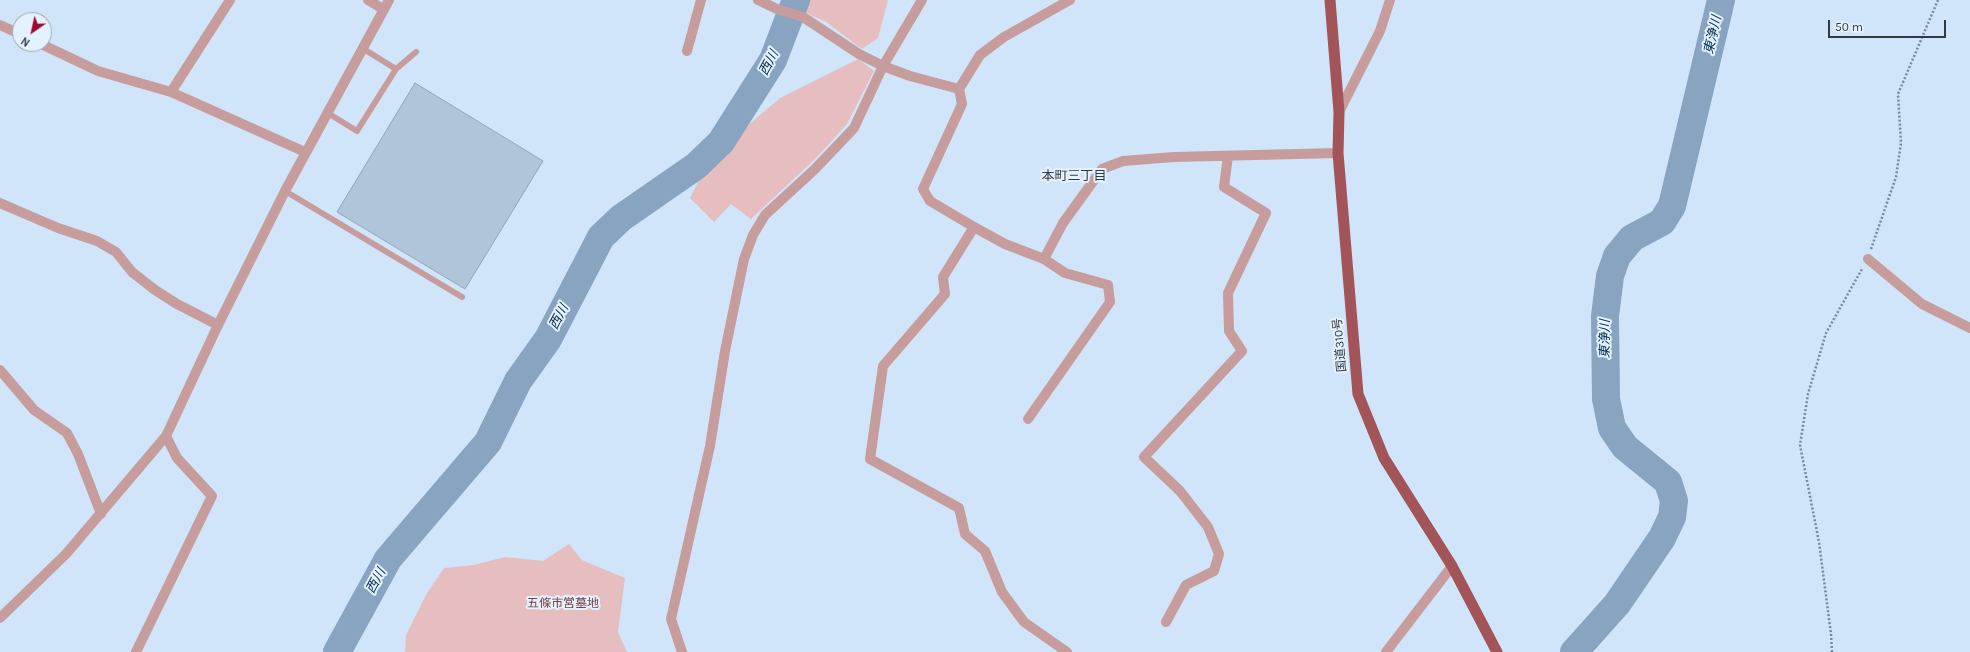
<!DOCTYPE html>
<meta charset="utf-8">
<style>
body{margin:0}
#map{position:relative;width:1970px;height:652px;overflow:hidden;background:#d0e5fa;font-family:Karla,sans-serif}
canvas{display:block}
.north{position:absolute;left:12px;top:12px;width:40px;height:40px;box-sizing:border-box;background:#e4f1fe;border:1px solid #9ca8b3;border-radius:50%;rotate:214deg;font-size:11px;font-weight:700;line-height:16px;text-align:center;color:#313a42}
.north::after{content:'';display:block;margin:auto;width:14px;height:18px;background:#a3052f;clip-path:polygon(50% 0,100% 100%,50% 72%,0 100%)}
.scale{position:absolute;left:1828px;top:20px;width:118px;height:18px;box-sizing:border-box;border:2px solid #313a42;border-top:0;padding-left:5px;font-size:12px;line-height:14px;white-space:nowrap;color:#313a42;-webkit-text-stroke:3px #e4f1fe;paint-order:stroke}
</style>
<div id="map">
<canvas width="1970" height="652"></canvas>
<div class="north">N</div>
<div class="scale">50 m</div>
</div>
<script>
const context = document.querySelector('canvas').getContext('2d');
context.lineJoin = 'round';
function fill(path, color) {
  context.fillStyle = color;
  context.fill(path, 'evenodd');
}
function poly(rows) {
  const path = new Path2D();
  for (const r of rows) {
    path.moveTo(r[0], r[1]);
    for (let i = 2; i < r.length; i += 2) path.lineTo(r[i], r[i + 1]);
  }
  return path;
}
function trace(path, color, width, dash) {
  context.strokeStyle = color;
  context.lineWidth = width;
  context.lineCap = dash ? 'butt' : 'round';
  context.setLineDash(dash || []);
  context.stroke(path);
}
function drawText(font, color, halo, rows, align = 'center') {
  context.font = font + ' Karla,"Noto Sans JP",sans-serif';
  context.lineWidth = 4;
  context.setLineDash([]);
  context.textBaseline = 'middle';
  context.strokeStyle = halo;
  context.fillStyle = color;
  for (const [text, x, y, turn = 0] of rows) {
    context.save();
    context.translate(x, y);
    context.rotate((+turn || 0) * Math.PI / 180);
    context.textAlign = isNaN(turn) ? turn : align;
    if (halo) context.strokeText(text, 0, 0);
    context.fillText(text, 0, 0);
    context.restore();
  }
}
fill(poly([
 [808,0,888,0,878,38,862,49,826,22,802,11],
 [858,59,874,71,847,124,817,157,751,219,731,204,714,222,690,198,700,178,728,142,780,98],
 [569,544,582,560,625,578,618,632,627,652,405,652,406,635,427,593,444,568,474,565,505,557,543,561]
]), '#e7bebf');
trace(poly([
 [337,652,388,559,488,442,518,381,548,339,601,237,621,218,696,166,721,142,773,60,796,0],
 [1574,652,1617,604,1662,538,1672,517,1674,501,1668,482,1625,447,1612,428,1606,399,1605,316,1610,276,1617,256,1632,238,1662,222,1672,206,1721,0]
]), '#88a4c0', 28);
const building = poly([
 [415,83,543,161,465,289,337,212,415,83]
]);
fill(building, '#b0c5d9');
trace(building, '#91a5b9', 1);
trace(poly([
 [1871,249,1896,177,1901,143,1898,94,1938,0],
 [1832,652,1831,634,1819,542,1800,445,1808,394,1826,333,1862,269]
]), '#7a8896', 2.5, [2, 2]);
trace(poly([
 [396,69,416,52],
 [326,112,357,131,396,69,362,48],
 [285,191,462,297]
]), '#c69c9c', 6);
trace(poly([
 [368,0,383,9],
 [758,0,777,9,803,17,859,54,883,66,910,76,959,89],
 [1070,0,1004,37,980,55,959,89,962,104,923,189,930,201,974,227,1005,244,1044,259,1063,223,1102,169,1123,161,1174,157,1338,153],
 [0,25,20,34],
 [41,44,98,71,171,92,305,152],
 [687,51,701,0],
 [171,92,230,0],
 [1339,112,1380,31,1390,0],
 [0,203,58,228,97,241,116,252,132,272,155,290,177,304,218,325],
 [974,227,943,277,945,294,883,366,870,459,959,508,965,534,985,551,1002,592,1024,622,1067,652],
 [1868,259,1922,304,1970,328],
 [0,370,34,410,67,433,78,454,101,514],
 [1028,419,1110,302,1108,285,1065,273,1044,259],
 [0,618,66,554,166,436,177,458,212,496,136,652],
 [1166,622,1186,585,1214,571,1219,554,1208,527,1180,491,1144,457,1242,351,1229,331,1228,293,1266,213,1224,187,1228,156],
 [682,652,671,619,710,446,725,351,744,259,753,235,765,215,815,169,854,128,883,66,922,0],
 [1386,652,1452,566]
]), '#c69c9c', 10);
trace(poly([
 [166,436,218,325,285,191,389,0]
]), '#c69c9c', 10);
trace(poly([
 [1330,0,1339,112,1338,153,1358,394,1384,458,1452,566,1497,652]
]), '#a25458', 11);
drawText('12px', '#313a42', '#e4f1fe', [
 ["国道310号",1340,345,-95]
]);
drawText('12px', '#7b4144', '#e4f1fe', [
 ["五條市営墓地",563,604]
]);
drawText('italic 13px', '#002b50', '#e4f1fe', [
 ["東浄川",1713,35,-77],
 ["西川",769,63,-62],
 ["西川",559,317,-62],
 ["東浄川",1605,339,-90],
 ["西川",376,581,-61]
]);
drawText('13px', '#313a42', '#e4f1fe', [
 ["本町三丁目",1074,176]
]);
</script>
